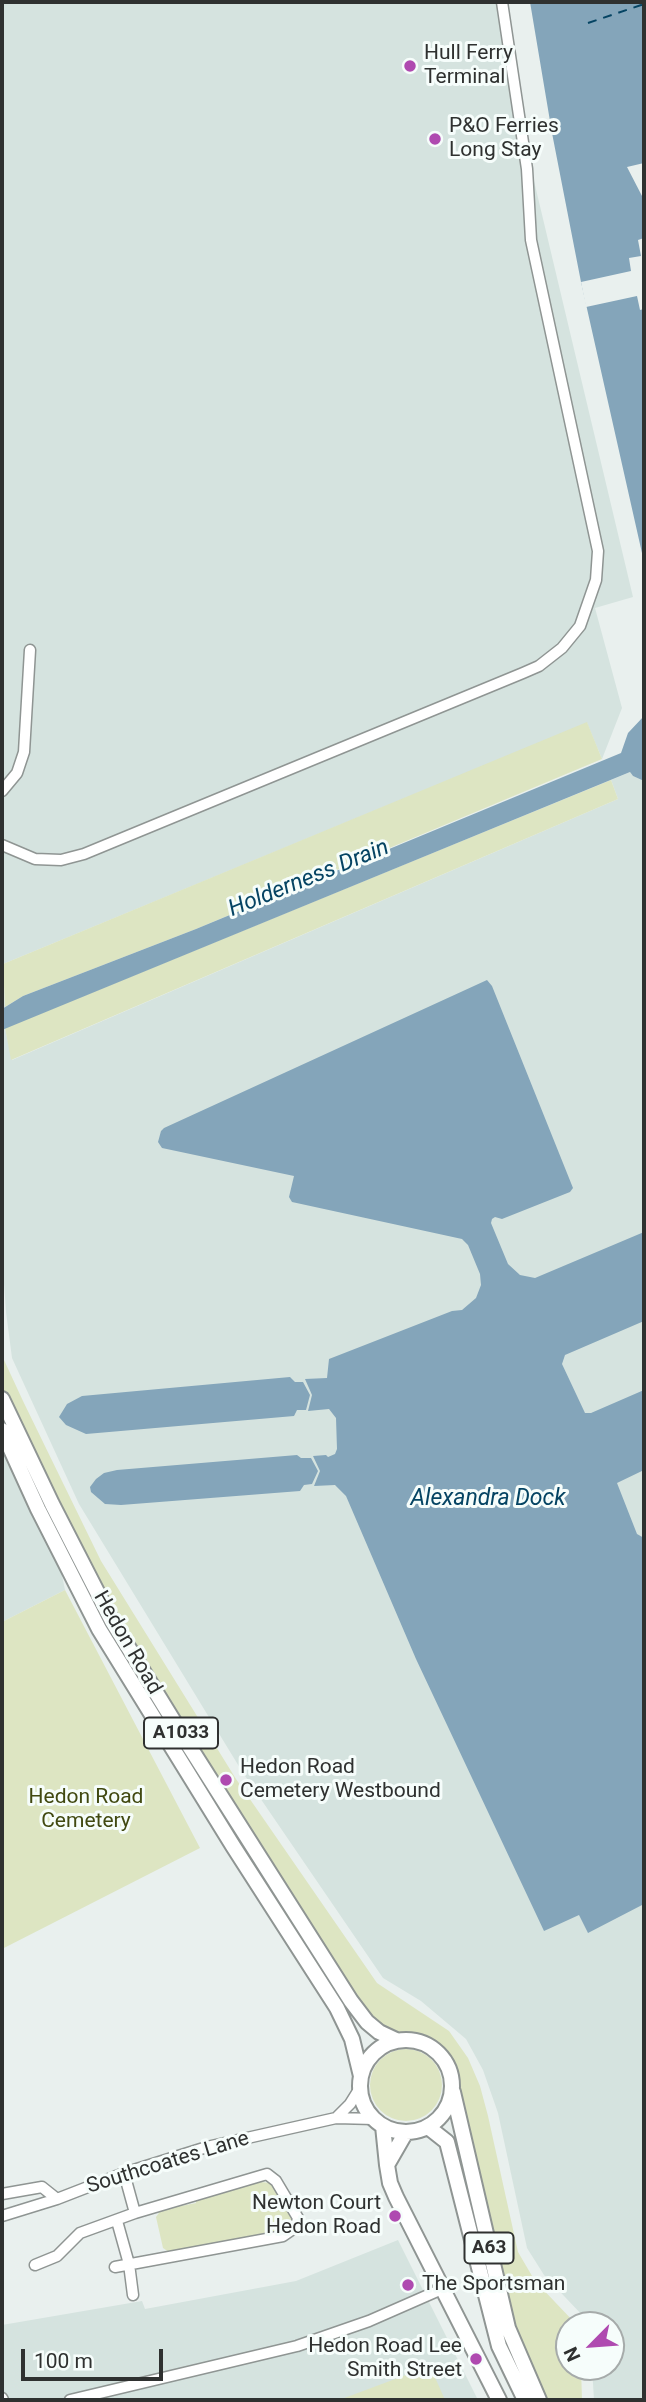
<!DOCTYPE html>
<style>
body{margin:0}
#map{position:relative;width:646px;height:2402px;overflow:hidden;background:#e9f0ee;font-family:Roboto,sans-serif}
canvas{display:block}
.frame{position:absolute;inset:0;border:4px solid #2f3130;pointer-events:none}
.north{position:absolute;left:555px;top:2311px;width:70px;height:70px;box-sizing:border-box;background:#f6fdfb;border:2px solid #a6abaa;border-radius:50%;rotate:245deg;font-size:19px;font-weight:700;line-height:28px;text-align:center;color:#2f3130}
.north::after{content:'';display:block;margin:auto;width:24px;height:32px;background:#af4ab0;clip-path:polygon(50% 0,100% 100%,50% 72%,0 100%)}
.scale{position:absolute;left:21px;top:2349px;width:142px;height:32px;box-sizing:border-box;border:4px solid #2f3130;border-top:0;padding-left:9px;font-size:21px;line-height:24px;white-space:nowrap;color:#2f3130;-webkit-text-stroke:5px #f6fdfb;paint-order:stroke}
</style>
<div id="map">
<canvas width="646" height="2402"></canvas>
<div class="frame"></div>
<div class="north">N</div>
<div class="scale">100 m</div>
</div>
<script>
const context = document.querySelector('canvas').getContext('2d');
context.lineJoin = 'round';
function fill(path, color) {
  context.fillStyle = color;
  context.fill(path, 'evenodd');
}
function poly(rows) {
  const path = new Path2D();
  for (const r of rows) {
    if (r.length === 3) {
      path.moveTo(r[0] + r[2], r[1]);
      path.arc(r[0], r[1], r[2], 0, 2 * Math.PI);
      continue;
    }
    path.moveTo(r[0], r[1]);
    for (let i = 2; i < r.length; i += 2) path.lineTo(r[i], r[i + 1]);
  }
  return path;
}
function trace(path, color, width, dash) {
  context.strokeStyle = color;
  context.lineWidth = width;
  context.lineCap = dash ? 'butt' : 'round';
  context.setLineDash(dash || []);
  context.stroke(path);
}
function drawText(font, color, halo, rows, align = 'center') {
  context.font = font + ' Roboto,sans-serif';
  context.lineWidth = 6;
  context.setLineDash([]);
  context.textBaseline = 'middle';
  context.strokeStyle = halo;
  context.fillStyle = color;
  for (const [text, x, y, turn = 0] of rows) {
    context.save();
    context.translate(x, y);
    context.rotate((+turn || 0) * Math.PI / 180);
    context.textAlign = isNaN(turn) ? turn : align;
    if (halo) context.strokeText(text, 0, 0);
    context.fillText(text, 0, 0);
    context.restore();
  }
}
fill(poly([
 [2,2,505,2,512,29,529,160,633,597,595,608,622,708,602,759,587,723,3,964,5,1007,2,1009],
 [630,772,633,776,644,781,644,2400,594,2400,592,2367,611,2367,611,2325,587,2325,585,2318,544,2275,527,2248,498,2113,483,2070,466,2039,421,2001,383,1978,243,1773,79,1504,12,1358,6,1312,2,1255,2,1030,5,1028,12,1060,618,799,611,780],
 [2,1412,50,1517,65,1590,2,1622],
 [398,2240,478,2400,2,2400,2,2325,142,2301,145,2309,296,2281]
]), '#d5e3df');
fill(poly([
 [587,722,602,759,196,929,23,996,5,1007,3,964],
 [611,780,618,799,11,1060,5,1028],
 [2,1345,4,1360,23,1401,101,1561,236,1779,377,1983,449,2031,468,2058,480,2086,488,2116,518,2252,535,2281,575,2323,575,2325,569,2325,569,2367,581,2367,582,2400,544,2400,512,2328,453,2062,435,2043,417,2033,397,2032,371,2023,115,1620,54,1503,2,1386],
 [65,1590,200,1848,2,1949,2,1622],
 [406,2085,36],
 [261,2182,270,2183,276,2188,290,2213,292,2221,290,2227,284,2231,169,2252,163,2248,156,2217,161,2210,196,2203,195,2199],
 [430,2366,445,2400,339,2400]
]), '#dde5c2');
fill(poly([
 [530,2,644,2,644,562,581,282,552,133],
 [644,716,644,781,633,776,630,772,2,1030,2,1009,23,996,196,929,621,753,628,733],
 [487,980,492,986,573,1188,570,1192,502,1219,495,1217,492,1219,491,1223,508,1264,520,1275,535,1278,644,1232,644,1321,565,1355,562,1364,585,1413,591,1413,644,1390,644,1470,617,1483,637,1534,644,1538,644,1904,588,1933,579,1915,544,1931,416,1659,346,1496,335,1485,314,1486,320,1471,313,1456,326,1455,328,1457,335,1454,337,1449,336,1418,329,1409,308,1411,312,1395,305,1379,327,1378,329,1359,452,1311,462,1310,476,1298,481,1285,480,1274,468,1245,462,1239,292,1202,289,1197,294,1176,162,1148,158,1142,161,1131,164,1128],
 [290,1377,295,1382,303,1382,310,1395,306,1410,297,1410,294,1416,86,1434,66,1425,59,1417,67,1404,82,1396],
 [297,1455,301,1458,311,1458,318,1471,312,1484,304,1485,300,1491,121,1505,105,1504,91,1492,90,1487,96,1479,104,1473,117,1470]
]), '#84a5ba');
fill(poly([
 [644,163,644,205,642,196,627,167],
 [644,238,644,309,640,310,637,296,586,307,581,282,631,271,629,258,641,256,638,240]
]), '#e9f0ee');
trace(poly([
 [588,23,644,4]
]), '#054463', 2, [9, 7]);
const minor = poly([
 [2,791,17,773,24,752,30,650],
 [2,845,35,859,61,860,84,854,523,673,539,666,562,648,580,626,596,580,598,551,531,240,527,169,502,2],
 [336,2118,350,2104,360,2088],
 [124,2173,135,2213],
 [2,2194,42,2187,57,2199],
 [2,2216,57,2199,124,2173,207,2147,336,2118,374,2119],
 [117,2221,129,2264,133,2295],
 [35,2265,57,2256,80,2233,135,2213,267,2174,276,2181,298,2218,296,2227,283,2236,115,2267],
 [2,2398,3,2400],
 [70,2400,297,2346,369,2321,442,2289]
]);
const highway = poly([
 [2,1399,52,1504,112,1621,184,1738,351,2001,367,2022,379,2032,396,2040],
 [2,1430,38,1509,99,1629,233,1846,337,2008,352,2039,361,2076],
 [406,2086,46],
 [453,2092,508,2328,539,2400],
 [383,2126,387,2165,390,2183,396,2197,499,2400],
 [428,2127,447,2142,499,2346,525,2400],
 [387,2165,406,2132]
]);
trace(minor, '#8f9593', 13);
trace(highway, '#8f9593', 18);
trace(minor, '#fff', 10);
trace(highway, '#fff', 14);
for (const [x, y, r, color] of [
 [410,66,7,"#af4ab0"],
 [435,139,7,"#af4ab0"],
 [226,1780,7,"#af4ab0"],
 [395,2216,7,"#af4ab0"],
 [408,2285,7,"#af4ab0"],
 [476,2359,7,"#af4ab0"]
]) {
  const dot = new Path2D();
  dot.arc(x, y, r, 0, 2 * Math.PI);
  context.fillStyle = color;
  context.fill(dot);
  trace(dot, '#f6fdfb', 2.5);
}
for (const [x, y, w] of [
 [181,1733,74],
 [489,2248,49]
]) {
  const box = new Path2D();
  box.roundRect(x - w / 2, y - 15.5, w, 31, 5);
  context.fillStyle = '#f6fdfb';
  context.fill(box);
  trace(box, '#2f3130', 2);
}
drawText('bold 19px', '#2f3130', null, [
 ["A1033",181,1733],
 ["A63",489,2248]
]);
drawText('21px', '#2f3130', '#f6fdfb', [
 ["Hull Ferry",424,54],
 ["Terminal",424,78],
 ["P&O Ferries",449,127],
 ["Long Stay",449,151],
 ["Hedon Road",240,1768],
 ["Cemetery Westbound",240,1792],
 ["Newton Court",381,2204,"right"],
 ["Hedon Road",381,2228,"right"],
 ["The Sportsman",422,2285],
 ["Hedon Road Lee",462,2347,"right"],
 ["Smith Street",462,2371,"right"]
], 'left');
drawText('21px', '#2f3130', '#f6fdfb', [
 ["Hedon Road",127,1643,60],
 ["Southcoates Lane",168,2163,-17]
]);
drawText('21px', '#414911', '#f6fdfb', [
 ["Hedon Road",86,1798],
 ["Cemetery",86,1822]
]);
drawText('italic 23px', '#054463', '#f6fdfb', [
 ["Holderness Drain",309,879,-22],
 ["Alexandra Dock",488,1499]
]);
</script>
